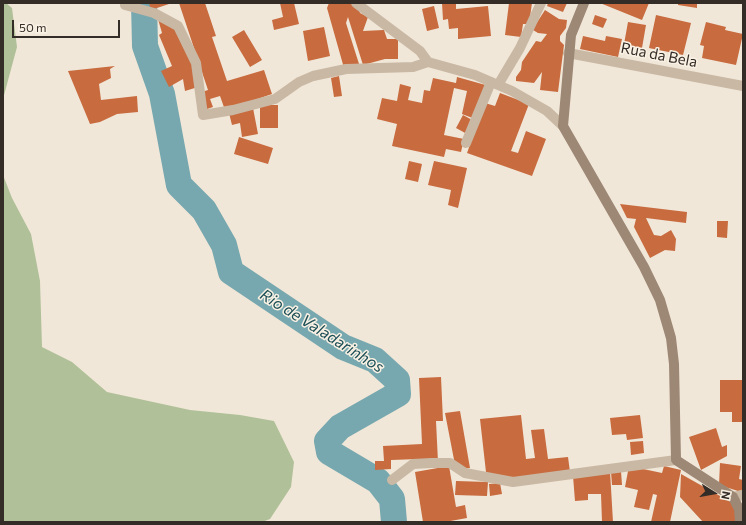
<!DOCTYPE html>
<style>
body{margin:0}
#map{position:relative;width:746px;height:525px;overflow:hidden;background:#f1e7d8;font-family:Commissioner,sans-serif}
canvas{display:block}
.frame{position:absolute;inset:0;border:4px solid #342c26;pointer-events:none}
.north{position:absolute;left:694px;top:473px;width:40px;height:40px;-webkit-text-stroke:3px #f9f1e4;paint-order:stroke;rotate:101deg;font-size:11px;font-weight:700;line-height:16px;text-align:center;color:#342c26}
.north::after{content:'';display:block;margin:auto;width:14px;height:18px;background:#342c26;clip-path:polygon(50% 0,100% 100%,50% 72%,0 100%)}
.scale{position:absolute;left:12px;top:20px;width:108px;height:18px;box-sizing:border-box;border:2px solid #342c26;border-top:0;padding-left:5px;font-size:12px;line-height:14px;white-space:nowrap;color:#342c26;-webkit-text-stroke:3px #f9f1e4;paint-order:stroke}
</style>
<div id="map">
<canvas width="746" height="525"></canvas>
<div class="frame"></div>
<div class="north">N</div>
<div class="scale">50 m</div>
</div>
<script>
const context = document.querySelector('canvas').getContext('2d');
context.lineJoin = 'round';
function fill(path, color) {
  context.fillStyle = color;
  context.fill(path, 'evenodd');
}
function poly(rows) {
  const path = new Path2D();
  for (const r of rows) {
    path.moveTo(r[0], r[1]);
    for (let i = 2; i < r.length; i += 2) path.lineTo(r[i], r[i + 1]);
  }
  return path;
}
function trace(path, color, width, dash) {
  context.strokeStyle = color;
  context.lineWidth = width;
  context.lineCap = dash ? 'butt' : 'round';
  context.setLineDash(dash || []);
  context.stroke(path);
}
function drawText(font, color, halo, rows, align = 'center') {
  context.font = font + ' Commissioner,sans-serif';
  context.lineWidth = 3;
  context.setLineDash([]);
  context.textBaseline = 'middle';
  context.strokeStyle = halo;
  context.fillStyle = color;
  for (const [text, x, y, turn = 0] of rows) {
    context.save();
    context.translate(x, y);
    context.rotate((+turn || 0) * Math.PI / 180);
    context.textAlign = isNaN(turn) ? turn : align;
    if (halo) context.strokeText(text, 0, 0);
    context.fillText(text, 0, 0);
    context.restore();
  }
}
fill(poly([
 [3,3,6,3,12,8,17,47,3,99],
 [3,175,12,198,31,234,40,281,42,347,72,362,107,392,190,410,240,415,274,421,294,462,291,487,270,519,262,522,3,522]
]), '#b0c098');
trace(poly([
 [144,3,145,46,162,94,179,185,204,210,224,245,231,272,343,347,375,360,397,380,398,394,340,427,327,441,329,452,378,481,392,499,394,522]
]), '#77a8af', 26);
fill(poly([
 [149,3,172,3,151,10],
 [179,3,205,3,216,36,212,37,227,81,264,70,272,94,225,110,220,96,210,99,213,107,207,109,202,92,208,90],
 [280,3,294,3,299,24,274,30,272,20,283,17],
 [329,3,357,3,360,13,368,17,363,31,384,30,387,39,398,39,398,59,385,59,363,65,348,17,346,23,360,67,344,68,327,8],
 [442,3,456,3,456,9,488,6,491,36,458,39,458,28,449,29,448,19,443,20],
 [509,3,532,3,529,24,523,24,521,37,505,35],
 [548,3,567,3,563,12,547,6],
 [600,3,649,3,642,20],
 [678,3,697,3,697,8,678,5],
 [434,6,439,28,427,31,422,9],
 [545,10,559,19,567,20,566,28,560,36,560,41,564,45,558,92,540,90,542,72,534,83,516,81,516,77,521,70,522,62,536,41,541,42,547,34,538,33,533,30,534,27],
 [595,15,607,19,603,28,592,24],
 [656,15,691,23,683,55,649,48],
 [158,19,174,26,193,63,198,87,185,91,183,79,169,87,161,71,172,66,159,35,162,33],
 [628,22,646,25,642,48,624,44],
 [706,22,726,27,725,30,743,34,736,65,702,58,704,46,700,45],
 [324,27,330,56,308,61,303,31],
 [244,30,262,60,250,67,232,37],
 [583,36,605,41,606,36,622,39,618,57,580,49],
 [115,66,110,69,111,78,99,84,101,100,137,96,138,112,117,114,100,122,90,124,68,71],
 [339,76,342,96,334,97,331,78],
 [457,77,489,86,475,119,462,114,467,91,454,88,444,135,464,139,461,152,446,149,444,157,392,146,397,124,377,119,382,98,397,101,400,84,411,87,408,100,422,103,424,90,430,91,433,78,456,83],
 [500,93,529,104,511,151,518,153,526,131,546,139,532,176,467,153,485,103,495,106],
 [260,105,278,105,278,128,260,128],
 [253,108,258,134,242,137,240,123,232,125,229,113],
 [463,115,474,121,467,134,456,128],
 [239,137,273,148,268,164,234,154],
 [409,161,422,164,418,182,405,179],
 [434,161,467,168,458,208,448,205,451,190,428,185],
 [620,204,687,212,686,223,646,218,654,235,661,236,671,230,676,239,675,251,665,250,650,258,634,227,636,219,627,218],
 [717,221,728,221,727,238,717,237],
 [441,377,443,421,436,421,438,462,419,463,419,459,391,460,391,469,375,470,375,461,384,461,383,446,422,444,419,378],
 [720,380,743,380,742,422,732,422,732,412,720,412],
 [460,411,470,468,456,470,445,413],
 [521,415,526,459,535,458,531,430,544,429,548,459,568,457,570,472,487,481,480,419],
 [640,415,643,438,627,440,626,434,612,435,610,418],
 [716,428,722,447,727,445,727,456,701,470,689,437],
 [643,441,644,453,631,455,630,442],
 [720,463,741,466,739,479,743,480,743,490,738,491,719,485],
 [449,466,456,507,465,505,467,518,445,522,423,522,415,472],
 [629,466,662,473,664,466,681,470,670,522,651,522,657,495,653,494,649,510,634,507,638,490,625,487],
 [610,471,613,522,602,522,601,494,588,494,588,500,575,501,573,476],
 [621,471,622,485,612,485,611,472],
 [681,474,736,505,735,522,703,522,680,497],
 [456,481,488,482,487,496,455,495],
 [500,483,502,494,490,496,489,484]
]), '#c86b3f');
trace(poly([
 [356,3,420,51,428,62,475,75,512,91,547,111,563,126],
 [125,5,154,13,178,26,196,63,203,115,233,110,275,99,299,82,313,76,346,69,413,67,428,62],
 [498,85,520,48,541,3],
 [466,143,491,82],
 [392,480,413,464,431,463,450,463,465,473,513,482,676,460],
 [733,497,743,495]
]), '#c9b8a4', 10);
trace(poly([
 [568,53,743,86]
]), '#c9b8a4', 10);
trace(poly([
 [584,3,571,35,563,126,644,267,660,300,671,338,674,364,676,460,733,497,739,509,740,522]
]), '#9d8775', 10);
drawText('15px', '#342c26', '#f9f1e4', [
 ["Rua da Bela",659,55,11]
]);
drawText('italic 16px', '#1b4e56', '#f9f1e4', [
 ["Rio de Valadarinhos",322,331,32]
]);
</script>
